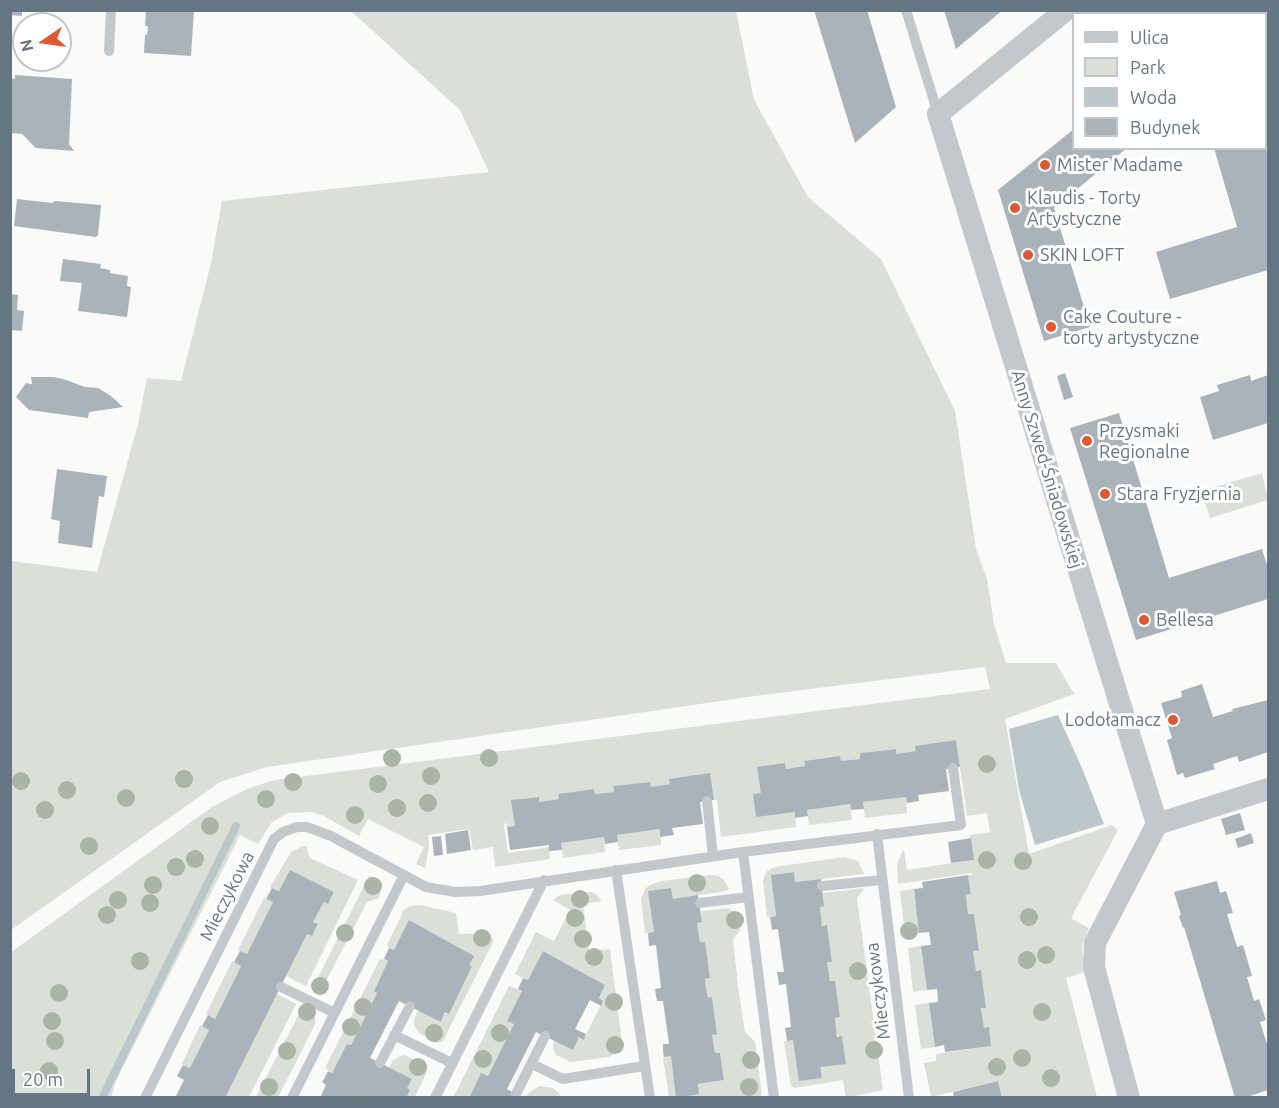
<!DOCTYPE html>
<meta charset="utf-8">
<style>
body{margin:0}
#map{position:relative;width:1279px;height:1108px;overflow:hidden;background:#fafaf8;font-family:Ubuntu,sans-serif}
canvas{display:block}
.frame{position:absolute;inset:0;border:12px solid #657683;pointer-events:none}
.legend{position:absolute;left:1072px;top:12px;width:195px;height:138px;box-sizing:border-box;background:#fff;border:2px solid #c1c8cd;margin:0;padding:8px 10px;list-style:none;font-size:18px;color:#657683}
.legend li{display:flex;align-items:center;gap:12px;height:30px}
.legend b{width:30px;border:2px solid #c1c8cd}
.north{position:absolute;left:12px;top:12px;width:60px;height:60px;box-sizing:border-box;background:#fff;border:2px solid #c1c8cd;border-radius:50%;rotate:257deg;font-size:16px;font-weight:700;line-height:24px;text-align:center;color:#657683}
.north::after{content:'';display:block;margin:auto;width:21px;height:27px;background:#e4572e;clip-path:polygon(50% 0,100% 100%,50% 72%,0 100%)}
.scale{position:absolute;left:12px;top:1069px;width:78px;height:27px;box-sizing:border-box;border:3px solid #657683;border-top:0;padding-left:8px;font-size:18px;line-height:21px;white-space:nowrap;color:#657683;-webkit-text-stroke:4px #fff;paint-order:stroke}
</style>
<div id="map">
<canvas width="1279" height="1108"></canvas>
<div class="frame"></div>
<ul class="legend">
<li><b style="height:8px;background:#c3c8cc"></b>Ulica</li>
<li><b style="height:16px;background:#dadfd7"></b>Park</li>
<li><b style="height:16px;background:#bbc7cb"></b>Woda</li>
<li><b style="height:16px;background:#aab3b9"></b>Budynek</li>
</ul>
<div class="north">N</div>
<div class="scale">20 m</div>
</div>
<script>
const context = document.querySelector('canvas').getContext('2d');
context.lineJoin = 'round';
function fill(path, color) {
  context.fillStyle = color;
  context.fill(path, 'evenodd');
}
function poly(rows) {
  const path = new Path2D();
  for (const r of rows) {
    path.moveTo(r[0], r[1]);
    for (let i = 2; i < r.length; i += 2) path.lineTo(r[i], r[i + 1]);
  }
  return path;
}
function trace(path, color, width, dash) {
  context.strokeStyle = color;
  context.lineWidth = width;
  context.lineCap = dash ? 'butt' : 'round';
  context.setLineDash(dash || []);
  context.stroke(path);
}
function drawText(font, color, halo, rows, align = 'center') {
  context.font = font + ' Ubuntu,sans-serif';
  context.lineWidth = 6;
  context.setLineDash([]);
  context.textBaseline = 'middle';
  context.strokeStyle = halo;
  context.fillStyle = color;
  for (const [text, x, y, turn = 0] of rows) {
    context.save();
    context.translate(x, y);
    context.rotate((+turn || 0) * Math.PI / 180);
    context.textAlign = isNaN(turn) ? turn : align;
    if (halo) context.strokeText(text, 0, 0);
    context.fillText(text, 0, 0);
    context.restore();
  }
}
fill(poly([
 [351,11,736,11,754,100,808,197,881,259,955,411,976,549,987,579,994,624,1006,663,1056,663,1074,694,1005,719,1029,854,1112,825,1118,830,1071,918,1089,928,1082,946,1084,972,1066,978,1097,1097,1002,1097,998,1081,931,1097,924,1063,936,1061,936,1054,991,1046,989,1028,984,1028,981,1008,986,1007,981,971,976,971,973,951,979,950,974,914,968,914,966,895,971,894,968,875,973,875,972,873,898,884,897,864,902,852,904,850,907,870,973,860,970,835,990,832,987,813,967,816,956,740,916,746,916,751,896,754,895,749,860,753,860,759,841,761,840,756,804,761,805,766,786,769,761,793,753,794,795,812,796,827,721,837,717,800,714,800,710,774,670,779,670,784,651,787,650,782,613,786,614,792,595,794,594,789,558,794,559,799,546,801,539,802,538,797,512,800,515,826,507,827,507,823,504,824,508,853,549,847,550,859,495,867,493,847,473,850,469,829,428,835,429,847,425,868,416,864,424,847,368,819,359,836,324,816,312,812,288,813,272,822,258,844,240,835,115,1083,111,1097,11,1097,10,953,212,807,247,789,275,780,990,689,985,667,755,696,267,767,220,782,11,930,11,561,97,572,138,424,147,378,181,381,211,263,222,201,489,172,460,110],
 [1262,473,1268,500,1210,518,1201,491],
 [906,797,907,813,865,818,863,802],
 [850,804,852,820,809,825,807,810],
 [660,829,661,845,619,850,617,835],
 [604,837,605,852,563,858,561,843],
 [303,846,306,846,310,858,358,880,306,986,286,976,307,934,312,936,318,925,313,922,324,902,328,904,334,893,290,870,279,891,270,887,291,852],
 [844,857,858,861,864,874,795,882,794,872,771,875,776,916,767,917,763,879,767,871,775,867],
 [712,875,718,876,724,880,729,889,726,891,673,899,671,888,649,891,654,932,645,933,641,899,645,889,650,885,661,881],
 [369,876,379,879,381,889,379,898,367,902,322,989,324,995,312,989],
 [865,888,857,898,883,1090,846,1098,843,1080,795,1088,791,1086,784,1041,793,1040,820,1067,846,1063,836,1029,835,1018,840,1017,830,981,827,962,832,961,827,925,822,926,820,907,824,906,823,893],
 [914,889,919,933,905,935,900,891],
 [591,892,596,894,602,901,583,904,589,951,610,949,622,1042,620,1050,609,1057,571,1062,556,1055,553,1048,554,1041,573,1050,579,1037,584,1039,603,1001,599,998,605,985,543,951,528,980,515,974,536,932,554,941,570,910,553,900,560,895],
 [264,898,273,902,247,954,238,950],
 [420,905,456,913,459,934,486,933,494,940,443,1041,437,1043,419,1033,414,1025,414,1019,419,1010,441,1021,471,966,469,965,473,956,409,920,394,950,389,948,387,945,404,910,410,906],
 [728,908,738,914,740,930,733,939,738,986,745,1032,755,1042,762,1095,752,1098,669,1097,663,1058,671,1056,677,1097,699,1094,698,1084,724,1080,720,1053,715,1053,712,1035,717,1033,712,998,708,998,706,988,705,979,710,978,705,942,700,942,697,923,702,922,701,911],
 [921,946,927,990,913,992,908,948],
 [380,959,388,961,374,990,377,993,351,1045,347,1044,332,1073,325,1068],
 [232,961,241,966,215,1019,206,1014],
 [509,986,522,991,514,1024,488,1076,481,1074,469,1097,456,1097,454,1096],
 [277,994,296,1004,249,1097,225,1098],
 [929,1003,935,1047,921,1049,915,1005],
 [302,1008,314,1014,316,1022,295,1064,278,1097,256,1097],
 [200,1025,209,1030,190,1068,182,1064],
 [403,1055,425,1063,427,1066,427,1072,415,1097,406,1097,407,1088,411,1079,389,1068,393,1060],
 [540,1086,553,1088,561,1095,553,1097,525,1097,531,1091]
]), '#dadfd7');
fill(poly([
 [1058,715,1082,768,1104,824,1035,845,1019,790,1009,729]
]), '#bbc7cb');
trace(poly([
 [102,1098,236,826]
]), '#bbc7cb', 8);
fill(poly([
 [10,10,22,10,22,16,10,15],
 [146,10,194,10,191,56,144,53,145,35,147,35,148,26,145,26],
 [814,10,867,10,896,107,855,143],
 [944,10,1003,10,956,49],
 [15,75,72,79,69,144,74,151,36,148,22,134,11,133,10,78,15,79],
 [1074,129,1074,148,1127,148,1054,208,1090,327,1044,341,998,190],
 [1214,148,1266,148,1268,156,1268,270,1170,299,1156,252,1237,227],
 [17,199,52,203,55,201,101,205,98,235,96,237,14,226],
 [63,259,101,264,100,268,110,270,110,273,128,276,127,286,131,287,127,317,78,311,82,283,60,281],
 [10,294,18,295,17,310,24,311,22,331,10,330],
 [1065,373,1073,397,1064,400,1057,376],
 [1250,375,1251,381,1268,375,1268,423,1213,440,1200,397,1219,391,1217,385],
 [31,377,54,377,66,380,85,387,98,388,111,396,123,407,89,412,88,418,29,410,16,397,26,383,32,384],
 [1119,413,1169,578,1262,549,1268,568,1268,599,1136,640,1070,428],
 [57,469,107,476,104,497,99,496,92,548,58,543,60,521,51,519],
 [1202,684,1213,717,1233,711,1232,709,1268,700,1268,746,1267,747,1268,752,1239,762,1237,756,1213,764,1215,769,1185,778,1183,773,1177,775,1167,740,1172,738,1161,703,1182,697,1181,691],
 [956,740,960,767,946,769,949,791,918,795,919,801,907,803,906,797,863,802,864,809,851,810,850,804,807,810,808,816,795,818,795,812,756,817,753,794,761,793,757,767,785,763,786,769,805,766,804,761,840,756,841,761,860,759,860,753,896,749,896,754,916,751,915,746],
 [710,773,714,800,700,802,703,824,672,828,674,835,660,837,660,829,617,835,618,842,605,844,604,837,561,843,562,850,549,851,549,845,510,850,507,827,515,826,511,800,539,797,539,802,546,801,559,799,558,794,594,789,595,794,614,792,613,786,650,782,651,787,670,784,669,779],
 [1240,813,1245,830,1226,835,1221,819],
 [468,830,471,850,447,854,445,834],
 [1251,833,1254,843,1238,848,1235,839],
 [441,836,443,855,434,856,432,837],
 [971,838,974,860,951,863,948,842],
 [290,870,334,892,328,904,324,902,313,922,318,924,312,936,307,934,225,1098,175,1098,184,1080,177,1076,183,1065,190,1068,209,1030,202,1026,208,1015,215,1019,241,966,234,962,240,951,247,954,273,902,266,899,272,888,279,891],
 [794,872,795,882,821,879,824,906,820,907,822,926,827,925,832,962,827,962,830,981,835,981,840,1017,835,1018,836,1029,837,1037,842,1036,846,1064,820,1067,822,1078,799,1081,793,1040,787,1041,785,1028,791,1027,786,984,779,985,777,972,784,972,778,929,772,930,770,917,776,916,771,875],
 [968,875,971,894,966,895,968,914,974,914,979,951,973,951,976,971,981,970,986,1008,981,1008,984,1028,989,1027,991,1046,945,1052,944,1045,935,1047,929,1003,938,1002,938,999,937,989,927,990,921,946,931,945,929,932,919,933,914,889,923,888,922,882],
 [1217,881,1220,893,1226,891,1233,913,1227,914,1237,947,1243,945,1252,976,1247,977,1254,1001,1259,999,1266,1020,1260,1022,1267,1044,1268,1043,1268,1090,1244,1098,1235,1098,1184,927,1183,928,1179,916,1181,915,1174,892],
 [671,888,673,899,698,895,702,922,697,923,700,942,705,942,710,978,705,979,706,988,708,998,712,997,717,1034,712,1035,715,1053,720,1053,724,1080,698,1084,699,1094,676,1098,671,1056,664,1057,663,1051,663,1044,669,1044,663,1001,657,1001,656,996,655,989,661,988,656,945,649,946,648,933,654,932,648,891],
 [409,920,474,956,469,965,472,966,449,1014,445,1012,441,1022,399,1001,370,1058,412,1079,407,1088,410,1090,406,1098,320,1098,326,1085,322,1082,325,1077,328,1071,332,1073,347,1044,351,1045,377,993,374,991,388,961,384,959,389,948,394,950],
 [543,951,605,985,599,998,603,1001,601,1006,590,1000,575,1029,586,1034,584,1040,579,1037,573,1050,536,1032,507,1089,523,1098,469,1098,481,1073,488,1076,514,1024,507,1021,522,991,518,989,523,978,528,980],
 [998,1081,1002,1098,954,1098,953,1092]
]), '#aab3b9');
trace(poly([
 [906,10,938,114],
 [109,51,111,10],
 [707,801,713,856],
 [877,834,909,1098],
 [743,852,774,1098],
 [616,870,650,1098],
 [822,886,882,880],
 [700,903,748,897],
 [281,987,335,1013],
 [394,1035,452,1063],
 [380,1063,410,1006],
 [532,1064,563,1079,644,1066],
 [516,1094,545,1036],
 [145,1098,274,839,283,832,297,827,307,827,331,836,426,887,455,892,480,891,743,852,961,825,953,768],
 [292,1098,404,875],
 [435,1098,544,880]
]), '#c3c8cc', 10);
trace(poly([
 [1066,10,938,114,1157,824],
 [1267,10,1268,14],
 [1129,1098,1094,967,1095,943,1157,824,1268,789]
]), '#c3c8cc', 22);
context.fillStyle = '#aab4a7';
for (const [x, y] of [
 [392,758],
 [489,758],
 [987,764],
 [431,776],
 [184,779],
 [21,781],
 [293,782],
 [378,784],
 [67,790],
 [126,798],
 [266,799],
 [428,803],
 [397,808],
 [45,810],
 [355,815],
 [210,826],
 [89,846],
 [195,859],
 [987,860],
 [1023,861],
 [176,867],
 [697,883],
 [153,885],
 [373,886],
 [580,899],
 [118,900],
 [150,903],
 [107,915],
 [1029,917],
 [575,918],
 [735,920],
 [909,931],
 [345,933],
 [482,938],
 [583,939],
 [1046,955],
 [594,957],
 [1027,960],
 [140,961],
 [858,971],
 [320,986],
 [59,993],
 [614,1002],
 [363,1007],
 [307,1012],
 [1042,1012],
 [52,1021],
 [351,1027],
 [434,1033],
 [500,1033],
 [55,1041],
 [615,1045],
 [874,1050],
 [287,1051],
 [1022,1058],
 [483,1059],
 [751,1060],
 [418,1067],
 [997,1067],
 [49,1071],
 [1051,1078],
 [269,1087],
 [749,1087]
]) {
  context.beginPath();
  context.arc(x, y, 9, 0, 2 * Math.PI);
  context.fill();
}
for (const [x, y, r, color] of [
 [1045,165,6,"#e4572e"],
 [1015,208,6,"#e4572e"],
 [1028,255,6,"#e4572e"],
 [1051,327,6,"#e4572e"],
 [1087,441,6,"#e4572e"],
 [1105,494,6,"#e4572e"],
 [1144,620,6,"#e4572e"],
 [1173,720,6,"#e4572e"]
]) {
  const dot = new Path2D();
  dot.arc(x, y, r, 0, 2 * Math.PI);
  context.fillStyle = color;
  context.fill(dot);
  trace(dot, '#fff', 2);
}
drawText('18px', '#657683', '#fff', [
 ["Mister Madame",1057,165],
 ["Klaudis - Torty",1027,198],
 ["Artystyczne",1027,219],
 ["SKIN LOFT",1040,255],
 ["Cake Couture -",1063,317],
 ["torty artystyczne",1063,338],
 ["Przysmaki",1099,431],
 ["Regionalne",1099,452],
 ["Stara Fryzjernia",1117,494],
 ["Bellesa",1156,620],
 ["Lodołamacz",1161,720,"right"]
], 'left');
drawText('18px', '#657683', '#fff', [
 ["Anny Szwed-Śniadowskiej",1047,469,73],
 ["Mieczykowa",227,896,-63],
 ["Mieczykowa",878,991,-97]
]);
</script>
